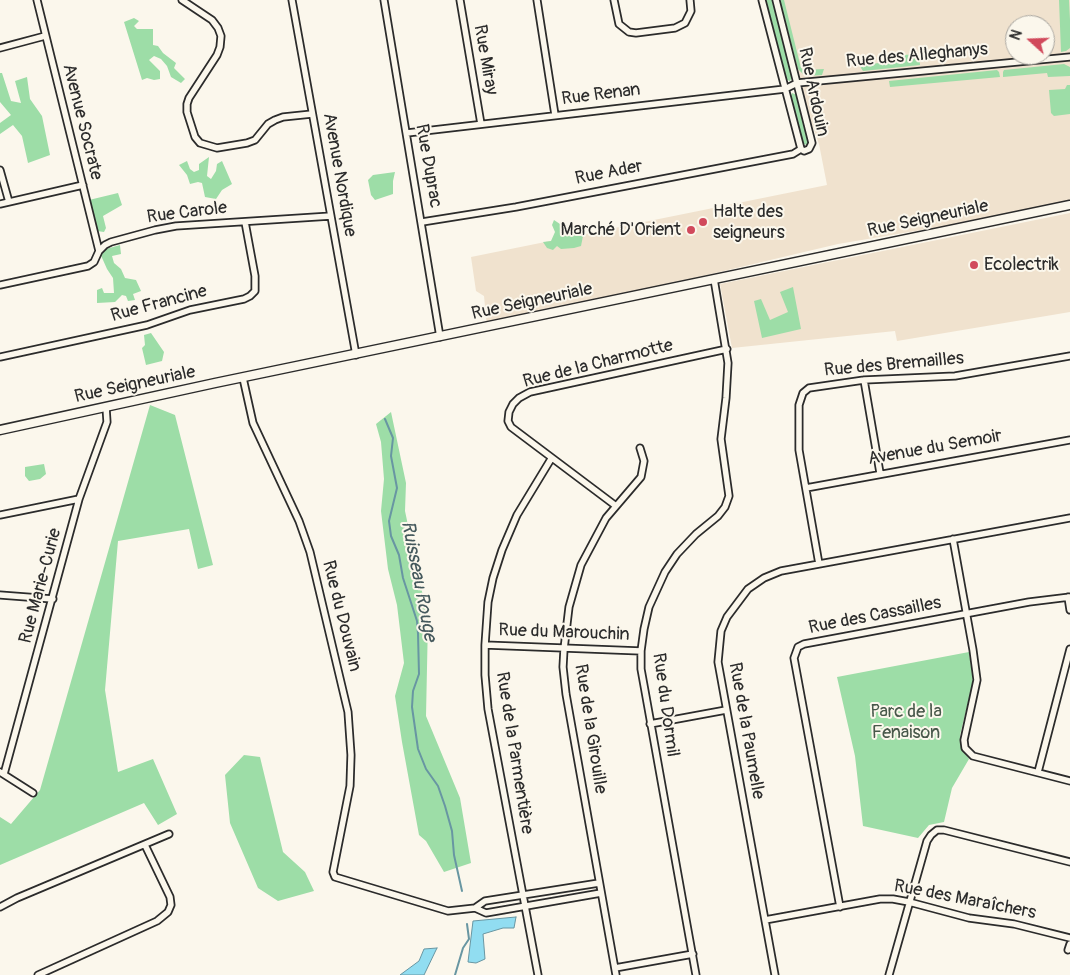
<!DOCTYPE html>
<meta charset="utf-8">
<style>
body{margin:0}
#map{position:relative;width:1070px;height:975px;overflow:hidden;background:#fbf7ec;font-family:Pangolin,sans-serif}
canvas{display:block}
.north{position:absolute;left:1005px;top:15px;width:50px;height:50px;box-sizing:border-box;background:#fbf7ec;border:1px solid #a8a59f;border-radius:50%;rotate:290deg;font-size:14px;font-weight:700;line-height:20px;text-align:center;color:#2b2b2b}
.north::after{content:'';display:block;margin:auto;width:18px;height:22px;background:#d1495b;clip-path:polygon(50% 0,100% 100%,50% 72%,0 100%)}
</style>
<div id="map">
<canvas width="1070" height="975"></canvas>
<div class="north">N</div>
</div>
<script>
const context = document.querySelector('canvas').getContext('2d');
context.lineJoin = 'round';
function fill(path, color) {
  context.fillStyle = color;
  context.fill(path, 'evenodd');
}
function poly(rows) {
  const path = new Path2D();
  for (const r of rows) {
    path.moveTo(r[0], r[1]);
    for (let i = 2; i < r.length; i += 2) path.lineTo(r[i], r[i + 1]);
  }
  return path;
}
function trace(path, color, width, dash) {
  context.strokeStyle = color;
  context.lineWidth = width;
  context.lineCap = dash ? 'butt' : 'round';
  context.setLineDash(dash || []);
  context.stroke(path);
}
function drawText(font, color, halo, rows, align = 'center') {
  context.font = font + ' Pangolin,sans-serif';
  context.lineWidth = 4;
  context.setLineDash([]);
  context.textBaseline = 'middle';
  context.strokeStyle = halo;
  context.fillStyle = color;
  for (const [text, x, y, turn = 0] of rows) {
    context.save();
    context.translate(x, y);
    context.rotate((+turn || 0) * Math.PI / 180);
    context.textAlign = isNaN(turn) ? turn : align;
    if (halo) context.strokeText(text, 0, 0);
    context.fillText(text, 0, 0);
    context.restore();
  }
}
fill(poly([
 [776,0,1070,0,1070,205,838,244,487,327,484,296,476,291,471,257,827,185,819,144,797,83],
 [1015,25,1045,25,1045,55,1015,55],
 [1070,213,1070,312,897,341,895,331,732,348,720,284]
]), '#f0e2ce');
fill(poly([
 [766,0,772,0,792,77,790,81,787,80],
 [780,0,784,0,801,68,804,70,824,69,822,75,808,76,803,74,798,69],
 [1059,0,1069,0,1070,20,1070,48,1066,51,1061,52],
 [134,18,139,21,134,26,137,29,153,29,153,45,158,46,163,53,176,63,174,68,185,79,181,83,171,77,167,66,161,59,154,56,149,60,160,71,160,79,154,80,147,78,142,80,124,22],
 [900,54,903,55,919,54,920,65,863,71,859,65,899,61],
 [1064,64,1070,67,1070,76,1048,77,1047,73,1003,77,1003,72,1004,70],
 [997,70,999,72,1000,77,890,87,889,81],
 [0,73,2,73,11,101,21,103,15,81,27,77,30,99,42,116,50,155,28,163,22,136,13,125,0,134,0,123,11,115,0,102],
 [1067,85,1070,85,1070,114,1054,116,1051,113,1049,90,1065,89],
 [792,93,797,95,809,142,807,145,803,144,802,142,791,96],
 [209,157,207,176,211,179,216,171,217,164,222,161,232,184,222,190,216,199,205,197,202,183,198,182,190,184,187,175,179,165,187,161,190,169,194,172,199,170,199,164],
 [395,172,393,181,393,194,375,200,371,195,368,180,373,175],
 [118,193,122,205,103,216,106,228,104,232,97,231,89,200],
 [554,220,560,224,562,235,581,232,583,236,581,246,574,248,561,249,557,246,553,250,547,248,543,242,551,241,555,232,552,225],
 [120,245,121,254,112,256,114,263,121,269,125,278,136,280,141,291,133,294,135,300,128,301,126,296,122,295,115,302,97,303,97,290,102,288,104,293,114,293,113,278,107,269,99,251],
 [793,287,801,329,762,338,754,301,761,299,770,320,788,312,780,292],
 [151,333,164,352,162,361,146,365,142,348,145,345,144,335],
 [150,405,175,415,213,565,198,569,189,529,118,541,105,690,118,772,153,759,177,814,158,825,144,803,0,865,0,817,11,824,40,790],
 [391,412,406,483,405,511,428,620,426,716,460,798,471,863,444,872,426,841,419,835,402,742,395,696,404,663,397,605,388,569,381,511,384,479,381,442,376,424],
 [44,464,46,474,40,479,29,481,25,476,25,467],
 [969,652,973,682,960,735,960,742,961,747,969,759,952,788,944,822,929,825,918,838,863,826,855,756,837,677],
 [244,755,260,757,283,852,305,872,314,891,278,901,258,888,230,823,225,775]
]), '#9ddda7');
const water = poly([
 [516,917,514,928,503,928,483,934,485,959,476,963,468,962,473,921,516,917],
 [437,948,424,975,400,975,419,961,424,949,437,948]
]);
fill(water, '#91ddf1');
trace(water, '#6896a2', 1);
trace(poly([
 [385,419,393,438,391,456,397,488,389,521,391,536,399,555,403,578,417,621,418,634,419,674,413,691,412,707,418,749,426,769,438,786,445,806,452,831,454,855,462,891],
 [455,975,463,948,469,939,467,924]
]), '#6896a2', 2);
const street = poly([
 [37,0,99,251],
 [182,0,212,20,218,28,221,36,220,47,217,55,189,98,187,104,187,112,195,137,200,143,217,148,247,143,255,140,268,124,275,120,283,117,312,114],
 [292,0,356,355],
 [384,0,440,337],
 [460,0,481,124],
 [537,0,555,115],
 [614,0,619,24,629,32,636,33,675,28,685,23,691,11,690,0],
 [762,0,801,149],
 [776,0,812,143,809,149,804,151,801,149],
 [0,48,45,36],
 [407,133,785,89,797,83,1070,57],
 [0,170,9,202],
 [0,204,83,185],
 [422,222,516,207,793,154,801,149],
 [0,285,88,266,94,262,99,251,105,245,111,242,155,230,176,226,331,216],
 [0,357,147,325,190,310,244,299,250,296,255,291,255,276,245,222],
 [243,378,253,423,299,521,310,552,348,712,351,755,350,786,333,872,335,877,448,911,475,908,486,913,601,893],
 [864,380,880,473],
 [806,488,1070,440],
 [616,506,511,427,508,421,509,412,513,404,519,398,530,392,727,349],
 [0,515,79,499],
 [953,539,973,650,977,680,964,740,965,748,973,756,1070,781],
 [819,564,799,450,799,405,803,393,809,388,864,380,955,376,1070,356],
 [0,595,53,599],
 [1068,597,1070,610],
 [485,645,641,651],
 [650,724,726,710],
 [0,772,33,793],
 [1038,772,1070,649],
 [4,774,79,499,107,422,106,407],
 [0,907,17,898,169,834],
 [840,907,794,658,798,647,804,644,1029,602,1070,597],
 [475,908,485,901,599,883],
 [765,920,880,899,893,899,909,902,969,918,1014,924,1070,938],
 [1068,950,1070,944],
 [615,968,693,954],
 [38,975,157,921,168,912,171,905,170,897,145,845],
 [538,975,488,709,485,675,485,645,488,602,493,578,502,550,517,515,551,459],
 [616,975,566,694,563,667,564,649,569,607,581,565,606,518,641,477,644,461,640,448],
 [696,975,645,691,641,669,641,651,644,629,649,607,665,572,677,554,696,534,718,516,725,507,729,496,721,439,726,398,728,363,714,279],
 [775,975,718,662,721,631,727,617,748,589,764,578,781,571,1070,518],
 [889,975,927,841,931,835,937,830,944,830,1070,862]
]);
const secondary = poly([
 [0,430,215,383,1070,205]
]);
trace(street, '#2b2b2b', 9);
trace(secondary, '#2b2b2b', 11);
trace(street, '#fbf7ec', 5.5);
trace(secondary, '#fbf7ec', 8);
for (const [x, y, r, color] of [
 [703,222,5,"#d1495b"],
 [691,230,5,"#d1495b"],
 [974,265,5,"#d1495b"]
]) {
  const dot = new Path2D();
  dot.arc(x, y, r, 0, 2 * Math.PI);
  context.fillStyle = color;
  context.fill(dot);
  trace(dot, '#fbf7ec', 2);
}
drawText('18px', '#2b2b2b', '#fbf7ec', [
 ["Rue des Alleghanys",917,56,-5],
 ["Rue Miray",485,60,80],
 ["Rue Ardouin",813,92,78],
 ["Rue Renan",601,95,-7],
 ["Avenue Socrate",82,122,76],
 ["Rue Duprac",428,166,80],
 ["Rue Ader",609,173,-11],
 ["Avenue Nordique",339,175,80],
 ["Rue Carole",187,213,-7],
 ["Rue Seigneuriale",928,219,-12],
 ["Rue Seigneuriale",532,302,-12],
 ["Rue Francine",159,304,-15],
 ["Rue de la Charmotte",598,364,-14],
 ["Rue des Bremailles",894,365,-5],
 ["Rue Seigneuriale",135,385,-12],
 ["Avenue du Semoir",935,448,-10],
 ["Rue Marie-Curie",41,586,-75],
 ["Rue du Douvain",341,616,76],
 ["Rue des Cassailles",875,616,-11],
 ["Rue du Marouchin",564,633,2],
 ["Rue du Dormil",665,705,82],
 ["Rue de la Girouille",590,729,81],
 ["Rue de la Paumelle",746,731,80],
 ["Rue de la Parmentière",514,753,81],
 ["Rue des Maraîchers",965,900,11]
]);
drawText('18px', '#2b2b2b', '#fbf7ec', [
 ["Halte des",713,212],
 ["seigneurs",713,233],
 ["Marché D'Orient",681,230,"right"],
 ["Ecolectrik",984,265]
], 'left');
drawText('18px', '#48584a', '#fbf7ec', [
 ["Parc de la",906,712],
 ["Fenaison",906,733]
]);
drawText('italic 19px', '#44585c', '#fbf7ec', [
 ["Ruisseau Rouge",418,581,79]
]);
</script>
